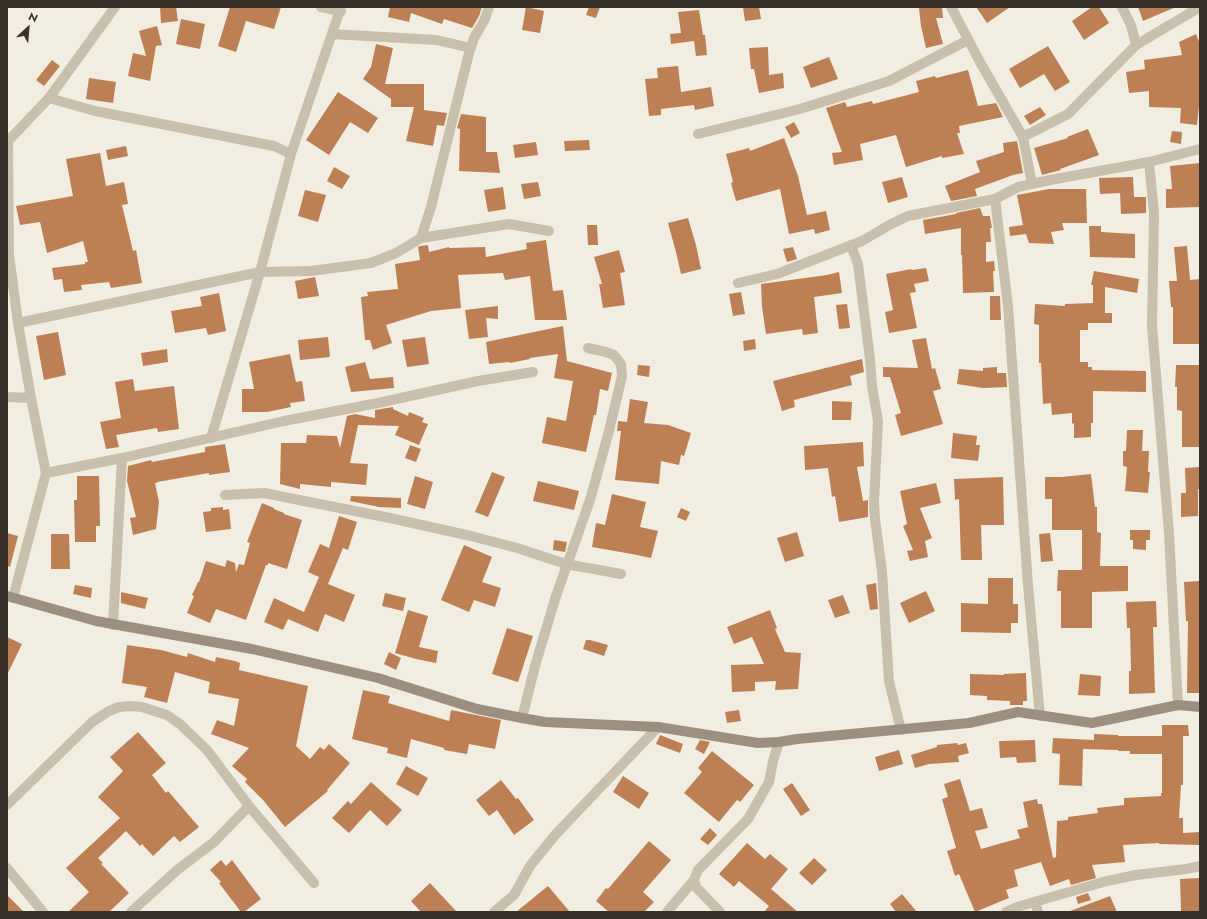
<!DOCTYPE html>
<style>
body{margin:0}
#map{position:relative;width:1207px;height:919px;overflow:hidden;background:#f2ede1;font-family:Jost,sans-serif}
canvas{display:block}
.frame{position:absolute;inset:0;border:8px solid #38322b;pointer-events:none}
.north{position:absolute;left:8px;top:8px;width:40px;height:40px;-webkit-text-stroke:3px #f9f6ed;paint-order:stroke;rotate:26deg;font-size:11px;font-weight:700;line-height:16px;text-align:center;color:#38322b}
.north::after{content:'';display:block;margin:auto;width:14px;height:18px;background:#38322b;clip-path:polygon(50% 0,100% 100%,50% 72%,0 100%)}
</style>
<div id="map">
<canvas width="1207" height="919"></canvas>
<div class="frame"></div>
<div class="north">N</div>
</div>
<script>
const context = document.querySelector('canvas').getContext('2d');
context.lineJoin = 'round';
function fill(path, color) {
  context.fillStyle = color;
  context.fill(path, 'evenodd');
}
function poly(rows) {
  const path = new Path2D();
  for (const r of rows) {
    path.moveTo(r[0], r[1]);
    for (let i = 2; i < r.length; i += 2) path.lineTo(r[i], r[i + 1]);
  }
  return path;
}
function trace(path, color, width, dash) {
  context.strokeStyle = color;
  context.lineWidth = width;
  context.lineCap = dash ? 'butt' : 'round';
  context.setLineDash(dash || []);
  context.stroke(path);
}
fill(poly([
 [160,7,176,7,178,21,161,23],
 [230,7,281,7,274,29,246,21,236,52,218,46],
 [390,7,482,7,479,16,472,28,444,19,442,24,411,13,409,22,388,17],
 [526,7,544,11,540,33,522,30],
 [589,7,600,7,596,18,586,15],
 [743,7,759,7,761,19,745,21],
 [942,7,943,18,936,18,943,44,926,48,921,26,919,8],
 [976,7,1010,7,987,23],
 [1092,7,1099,7,1109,23,1084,40,1072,21],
 [1138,7,1176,7,1143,21],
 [699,10,703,35,705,35,707,55,696,56,694,41,671,44,670,34,681,33,678,12],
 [181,19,205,24,200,49,176,44],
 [157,26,162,45,156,46,150,81,128,76,133,53,146,56,139,31],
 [1196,34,1200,44,1200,96,1197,125,1180,123,1181,108,1149,107,1149,91,1129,93,1126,72,1145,69,1144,60,1182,55,1179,42],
 [376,44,393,48,385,84,424,84,424,110,447,113,444,126,437,125,433,146,406,141,414,107,391,107,391,99,363,79,371,67],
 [1048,46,1070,82,1055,91,1044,74,1020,88,1009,69],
 [768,47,769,75,783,73,784,88,759,93,754,69,751,69,749,48],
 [829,57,838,79,811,88,803,67],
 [52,60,60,66,44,86,36,80],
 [678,66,681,92,711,87,714,106,695,110,694,105,661,109,661,115,649,116,645,79,658,78,657,68],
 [968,70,978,106,996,103,1003,117,959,126,960,133,957,133,964,154,942,158,942,156,906,167,896,135,860,144,863,160,834,165,832,153,842,152,826,108,845,102,847,107,872,101,873,104,919,92,916,81,935,76,936,78],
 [89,78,116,82,113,103,86,99],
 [338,92,378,118,368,133,350,122,329,155,306,140],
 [1040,107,1046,115,1030,125,1024,116],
 [461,114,486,117,486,152,497,152,500,173,459,171,460,129,457,128],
 [794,122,800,133,791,138,785,127],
 [1088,129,1099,155,1060,169,1061,170,1042,175,1034,148,1068,138,1067,137],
 [1172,131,1182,132,1181,144,1170,142],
 [784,138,798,176,807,215,826,211,830,230,815,234,814,229,789,234,780,189,736,201,731,183,733,182,726,154,749,148,750,151],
 [589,140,590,150,565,151,564,141],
 [1017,141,1023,173,1013,175,975,189,977,196,951,201,945,186,980,172,976,161,1004,152,1003,143],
 [536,142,538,155,515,158,513,145],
 [126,146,128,156,108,160,106,150],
 [100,153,106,186,124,182,128,204,122,205,133,251,136,250,142,283,111,288,109,282,81,285,82,290,64,292,62,279,54,280,52,268,85,264,85,262,88,262,83,241,47,253,40,222,20,225,16,206,73,196,66,159],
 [1200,163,1200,207,1166,208,1166,189,1172,189,1170,166],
 [334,167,350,176,342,189,327,181],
 [902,177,908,197,888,203,882,182],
 [1133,177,1134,197,1146,197,1146,213,1121,214,1120,193,1100,194,1099,178],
 [538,182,541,196,524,199,521,184],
 [503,187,506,209,488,212,484,190],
 [1049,189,1086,189,1087,223,1062,223,1064,230,1051,232,1054,244,1029,243,1026,234,1010,236,1009,227,1023,225,1017,195],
 [305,190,326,195,318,222,298,216],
 [980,208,983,216,990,216,992,228,990,228,991,242,986,242,986,262,994,261,995,271,993,271,994,292,963,293,962,255,961,255,961,228,925,234,923,220,956,214,956,213],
 [688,218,696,245,701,269,681,274,676,252,668,223],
 [587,225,597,225,598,245,588,245],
 [1089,226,1101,226,1101,232,1135,234,1135,258,1090,257],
 [546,240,553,291,563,290,567,320,535,320,530,276,505,280,503,273,458,275,461,308,431,311,386,325,392,343,373,350,370,340,365,340,361,297,368,296,367,292,398,289,395,264,420,260,418,247,420,246,428,245,429,252,449,247,449,248,485,247,486,257,527,249,526,243],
 [1187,246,1190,280,1200,279,1200,344,1173,344,1173,307,1171,307,1169,281,1177,281,1174,247],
 [793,247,797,259,787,262,783,249],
 [619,250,625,272,620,273,625,305,603,308,599,284,602,284,594,257],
 [926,268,929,281,914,284,916,292,910,293,917,328,889,333,885,312,893,310,886,274,911,269,912,270],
 [1094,271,1139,279,1137,293,1105,287,1105,313,1112,313,1112,323,1088,323,1088,330,1080,330,1080,362,1088,362,1088,367,1092,367,1092,370,1146,371,1146,392,1093,391,1093,423,1091,423,1091,437,1074,438,1074,423,1072,424,1072,413,1052,415,1051,403,1043,404,1041,363,1039,363,1039,325,1034,324,1035,304,1065,306,1065,304,1093,303,1093,285,1091,285],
 [839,272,842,293,814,297,818,333,803,335,802,329,766,334,762,307,761,284,827,275],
 [315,277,319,296,298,299,295,281],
 [741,292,745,314,733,316,729,294],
 [219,293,226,331,208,335,206,328,175,333,171,311,202,306,200,297],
 [990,296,1000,296,1001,320,990,320],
 [847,304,850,328,839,329,836,305],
 [498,306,498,319,486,318,488,337,469,339,465,310],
 [563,326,567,361,612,373,608,391,600,389,596,415,594,415,586,452,542,443,547,417,566,421,573,381,554,378,558,354,530,358,530,359,510,363,509,362,489,364,486,342],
 [58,332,66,375,44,380,36,336],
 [328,337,330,357,300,360,298,340],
 [425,337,429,364,407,367,402,340],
 [926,338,932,369,935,368,941,389,933,391,943,424,901,436,895,415,901,413,890,377,883,377,883,367,918,368,912,340],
 [755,339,756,349,744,351,743,341],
 [167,349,168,362,143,366,141,353],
 [290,354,296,382,302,381,305,401,290,403,291,407,267,412,242,412,242,389,254,389,249,362],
 [862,359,864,372,850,376,852,385,794,400,795,407,782,411,773,381],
 [365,362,370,379,393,377,394,388,351,392,345,367],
 [638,365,650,366,649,377,637,375],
 [1176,365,1200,365,1200,447,1182,447,1182,411,1177,410,1177,387,1175,387],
 [997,367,997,373,1006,373,1007,387,983,388,957,384,959,369,983,371,983,368],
 [133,379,135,391,174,386,179,429,158,432,157,428,116,435,119,447,106,449,100,422,121,418,115,382],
 [630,399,648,402,644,423,668,425,691,433,684,456,681,455,679,465,661,461,659,484,615,480,621,431,617,431,618,422,618,421,627,422],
 [832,401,852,402,851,420,832,420],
 [393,407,393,409,408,416,409,412,424,418,422,422,428,424,419,445,395,435,399,426,358,425,350,463,368,464,366,485,331,482,331,487,300,484,300,489,280,484,281,443,306,443,307,435,337,436,340,448,347,416,355,414,375,418,375,410],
 [1127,430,1143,430,1142,451,1149,451,1148,472,1150,472,1148,493,1125,491,1127,467,1123,466,1123,451,1126,451],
 [953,433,977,436,976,445,980,445,978,461,951,458],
 [863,442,864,466,857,467,863,501,868,500,868,517,839,522,835,496,832,497,828,468,805,470,804,446],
 [225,444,230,472,209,475,209,473,157,482,157,483,155,483,159,502,156,529,133,535,130,518,136,517,127,481,128,466,151,460,152,462,205,452,205,447],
 [410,445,421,449,416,462,405,458],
 [1200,467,1200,489,1198,489,1198,516,1181,517,1181,493,1186,493,1185,468],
 [492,472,505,477,488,517,475,512],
 [1091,474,1095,507,1097,507,1097,532,1101,533,1100,566,1128,566,1128,591,1092,592,1092,628,1061,628,1061,591,1057,591,1058,570,1082,570,1082,530,1052,530,1052,499,1045,499,1045,477,1062,477],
 [77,476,99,476,100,526,96,526,96,542,75,542,74,500,77,500],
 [415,476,433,482,425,509,407,504],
 [1003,477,1004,525,981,525,982,560,961,560,959,499,955,500,954,479],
 [538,481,579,491,574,510,533,501],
 [936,483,941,503,920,508,932,538,925,541,928,557,910,561,907,551,913,550,903,526,907,524,900,491],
 [612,494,646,502,640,527,658,531,651,558,632,554,592,547,596,523,605,525],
 [351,496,401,498,401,508,379,507,350,501],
 [262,503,274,508,274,509,284,513,284,514,302,520,287,569,268,563,268,565,266,565,246,620,216,609,210,623,187,613,194,596,192,595,198,582,199,582,206,561,225,567,227,560,235,563,236,572,239,564,244,565,250,543,247,542],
 [223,507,223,510,229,509,231,529,206,532,203,512,211,511,211,508],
 [681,508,690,512,686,521,677,517],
 [339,516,357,522,348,550,343,548,328,584,355,595,344,622,325,614,318,632,288,619,283,630,264,622,274,598,304,612,319,577,308,572,320,544,329,548],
 [1130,530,1150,530,1150,540,1146,540,1146,550,1133,549,1133,540,1130,540],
 [797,532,804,556,785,562,777,538],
 [7,533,18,536,10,567,7,566],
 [1050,533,1053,561,1041,562,1039,534],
 [51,534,69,534,70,569,51,569],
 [554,540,567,542,565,552,553,550],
 [464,545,492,557,482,582,501,588,495,607,474,600,469,612,441,600],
 [988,578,1013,578,1013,604,1018,604,1018,623,1011,623,1011,633,961,632,961,603,988,604],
 [1200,581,1200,693,1187,693,1188,621,1186,621,1184,582],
 [876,583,878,609,870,610,866,585],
 [75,585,92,588,91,598,73,594],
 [926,591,935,611,909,623,900,603],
 [121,592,148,598,145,609,121,603],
 [385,593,406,598,403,611,382,606],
 [843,595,850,613,835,618,828,600],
 [1156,601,1157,627,1153,627,1155,693,1129,694,1129,671,1131,671,1130,628,1127,628,1126,602],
 [408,610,428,616,419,647,438,651,436,663,416,659,395,653],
 [770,610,777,628,775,629,785,652,801,653,798,689,775,690,776,681,755,682,755,691,732,692,731,665,764,664,752,637,734,644,727,627],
 [507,628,533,636,518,682,492,674],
 [7,637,22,644,7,675],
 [586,640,590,640,608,645,604,656,583,649],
 [127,645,161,650,187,657,188,653,215,662,216,657,235,661,240,663,239,670,308,686,296,746,310,759,320,747,324,750,329,744,350,763,327,790,328,791,285,827,263,800,245,782,247,779,232,766,249,748,211,734,217,720,234,726,239,699,208,693,210,682,175,672,167,703,144,697,147,687,122,683],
 [389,652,401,658,396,670,384,664],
 [1026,673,1027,701,1023,701,1023,705,1010,705,1010,701,987,700,987,696,970,695,970,674,1004,675,1004,674],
 [1080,674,1101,676,1100,696,1078,695],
 [363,690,390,696,388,703,449,721,451,710,501,720,495,749,469,744,467,754,444,750,444,748,411,739,407,758,387,753,388,748,352,739],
 [739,710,741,721,727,723,725,712],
 [1162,725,1188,725,1189,736,1183,736,1183,785,1181,785,1179,818,1183,818,1183,833,1200,832,1200,845,1159,844,1159,843,1123,845,1125,862,1092,865,1096,878,1071,885,1069,879,1050,886,1041,862,1014,870,1018,886,1006,890,1009,898,975,912,959,874,955,876,947,851,956,848,942,799,948,797,944,784,960,779,970,811,982,808,988,828,975,831,981,849,1020,838,1017,830,1028,827,1023,802,1037,799,1038,804,1042,804,1053,858,1056,857,1057,821,1068,820,1068,817,1098,813,1097,808,1124,805,1124,798,1161,796,1161,793,1162,793,1162,754,1130,754,1130,751,1118,751,1118,750,1083,749,1082,786,1059,785,1060,754,1052,753,1053,738,1094,740,1094,734,1118,735,1118,736,1162,736],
 [138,732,166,763,152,775,166,793,168,791,199,827,180,842,174,836,153,856,142,844,140,846,126,831,98,858,103,863,101,864,129,893,109,912,68,912,89,892,66,868,120,818,98,797,123,771,110,757],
 [660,735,683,744,680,753,656,744],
 [700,740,710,742,704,754,695,749],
 [1035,740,1036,762,1017,763,1016,757,1000,758,999,741],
 [957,743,958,745,966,743,969,753,958,756,959,762,929,764,915,768,911,755,937,747,937,745],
 [899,750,903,764,879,771,875,757],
 [712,751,754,785,740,802,737,800,719,822,684,793,702,772,698,768],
 [406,766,428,778,418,796,396,784],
 [623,776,649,793,639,809,613,792],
 [501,780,516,799,518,798,534,820,514,835,497,810,489,816,476,800],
 [371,782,402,810,387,826,370,810,349,833,332,818,348,801,351,804],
 [792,783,810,810,801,816,783,789],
 [710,828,717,835,708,845,700,839],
 [649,841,671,860,643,892,654,902,644,912,609,912,596,901,606,888,608,889],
 [747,843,765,859,770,854,788,869,771,889,798,912,764,912,769,906,739,881,734,887,719,874],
 [814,858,827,870,812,885,799,873],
 [221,860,226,866,232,860,261,899,244,912,241,912,219,883,221,882,210,870],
 [1200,878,1200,912,1181,912,1180,879],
 [430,883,457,912,421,912,411,901],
 [548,886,570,912,516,912],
 [1088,893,1091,900,1078,904,1076,897],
 [902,894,917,912,896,912,890,904],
 [7,895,24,912,7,912],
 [1110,896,1117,912,1070,912,1070,911]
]), '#bc8054');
trace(poly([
 [321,7,341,11],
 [951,7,980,62,1023,137,1032,184],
 [1122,7,1131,25,1136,45],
 [332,34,436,40,471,48],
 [49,98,95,111,274,146,291,154],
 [698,134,800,109,889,81,968,40],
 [1023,137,1068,114,1136,45,1200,7],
 [1149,162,1154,213,1152,326,1169,533,1178,705],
 [995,199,1008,306,1028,585,1040,716],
 [421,238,431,207,469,53,474,38,485,19,489,7],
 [851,245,858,264,870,359,872,386,878,421,874,503,875,519,882,572,889,681,901,730],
 [738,283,777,274,862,241,891,224,908,216,995,199,1018,187,1050,180,1149,162,1200,149],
 [18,323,260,272,311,271,371,263,396,253,421,238,509,224,549,231],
 [7,397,31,398,46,473,13,598],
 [31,398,18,323,9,255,8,141,49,98,115,7],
 [211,438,260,272,291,154,341,7],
 [46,473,122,458,284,421,378,403,478,381,533,372],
 [225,495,264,493,390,518,471,536,517,548,566,564,621,574],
 [113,625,122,458],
 [522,718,535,666,556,596,590,500,609,431,622,376,621,364,614,355,606,352,588,348],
 [7,805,92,722,109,711,119,707,130,706,142,707,167,715,181,725,207,750,249,806,314,883],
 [7,868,43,912],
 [1035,902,1038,912],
 [131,912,176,871,214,842,249,806],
 [494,912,514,895,530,866,555,835,658,727],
 [667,912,694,880],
 [720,912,696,887,694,880,698,870,748,819,769,782,773,761,779,742],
 [1006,912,1017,907,1107,881,1136,875,1186,869,1200,866]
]), '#c9bfad', 10);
trace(poly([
 [7,596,96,621,252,649,378,678,477,709,522,718,545,722,658,727,758,743,779,742,797,739,969,723,1018,712,1092,723,1178,705,1200,707]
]), '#9d8f7f', 10);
</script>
